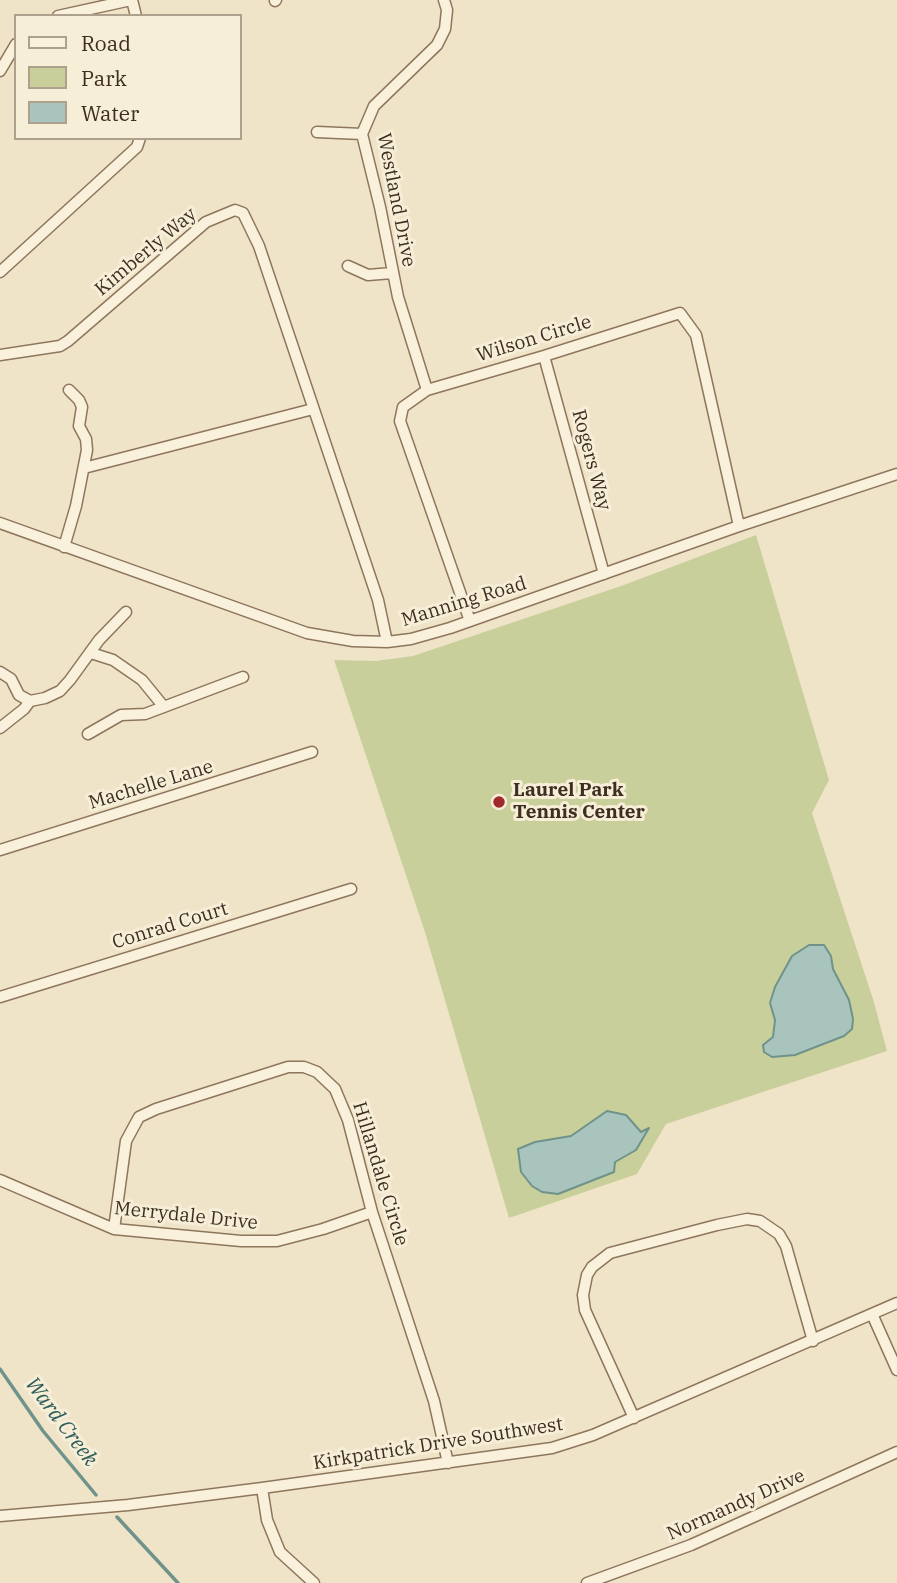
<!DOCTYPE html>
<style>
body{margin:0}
#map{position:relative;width:897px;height:1583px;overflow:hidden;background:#f0e4c8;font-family:"IBM Plex Serif",serif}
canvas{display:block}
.legend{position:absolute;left:14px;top:14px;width:228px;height:126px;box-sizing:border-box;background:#f7eed8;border:2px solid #ada18e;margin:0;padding:9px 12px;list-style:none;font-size:21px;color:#3d2e20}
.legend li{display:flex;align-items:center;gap:14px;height:35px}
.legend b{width:35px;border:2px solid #ada18e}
</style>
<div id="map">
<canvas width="897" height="1583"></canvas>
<ul class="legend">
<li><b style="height:9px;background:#faf1dc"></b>Road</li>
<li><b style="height:19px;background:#c9cf9b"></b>Park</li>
<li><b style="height:19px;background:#a9c4bc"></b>Water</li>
</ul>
</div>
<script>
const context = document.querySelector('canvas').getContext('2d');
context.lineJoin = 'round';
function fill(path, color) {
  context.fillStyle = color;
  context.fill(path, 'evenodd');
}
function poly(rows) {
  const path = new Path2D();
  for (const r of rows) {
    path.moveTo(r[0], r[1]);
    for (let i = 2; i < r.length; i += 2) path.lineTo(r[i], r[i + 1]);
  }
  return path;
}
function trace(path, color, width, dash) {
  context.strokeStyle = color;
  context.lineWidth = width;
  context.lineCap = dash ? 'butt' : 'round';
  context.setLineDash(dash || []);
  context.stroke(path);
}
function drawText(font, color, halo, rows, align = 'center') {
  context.font = font + ' "IBM Plex Serif",serif';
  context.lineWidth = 6;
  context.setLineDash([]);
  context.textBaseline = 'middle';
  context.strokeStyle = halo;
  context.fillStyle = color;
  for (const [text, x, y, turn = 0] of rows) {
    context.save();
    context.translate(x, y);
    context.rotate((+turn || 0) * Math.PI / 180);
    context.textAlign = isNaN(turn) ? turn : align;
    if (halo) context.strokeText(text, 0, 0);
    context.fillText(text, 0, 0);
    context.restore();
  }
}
fill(poly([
 [756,535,829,780,812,813,873,999,887,1051,666,1124,637,1174,509,1218,425,932,334,660,376,661,413,656,624,585]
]), '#c9cf9b');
const water = poly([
 [809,945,824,945,831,956,833,969,849,1000,853,1019,852,1029,844,1036,795,1055,772,1057,764,1052,763,1045,773,1037,775,1020,770,1003,775,987,792,956,809,945],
 [607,1111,626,1115,641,1132,649,1128,636,1150,615,1162,614,1172,558,1194,542,1192,532,1186,521,1172,518,1149,535,1142,571,1136,607,1111]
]);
fill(water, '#a9c4bc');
trace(water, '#6f938a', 2);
trace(poly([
 [0,1369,43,1431,96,1495],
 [117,1517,178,1583]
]), '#6f938a', 3.5);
const minor = poly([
 [132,0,136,16],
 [275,1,276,0],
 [58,16,131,0],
 [0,71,16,44],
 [317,132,362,134],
 [348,266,368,275,392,273],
 [0,272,137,147,140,138],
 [0,355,60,346,68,341,206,222,235,210,243,213,259,246,378,600,387,642],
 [544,356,604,574],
 [427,390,398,297,380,207,362,134,374,106,437,45,445,29,447,10,444,0],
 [84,468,313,409],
 [0,523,307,633,353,641,387,642,411,639,450,628,739,526,897,474],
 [64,547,76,506,87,450,86,439,79,426,82,407,79,400,69,390],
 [470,621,400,421,403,407,427,390,544,356,680,313,696,335,739,526],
 [91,653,113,660,142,680,164,707],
 [0,672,11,679,19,695,30,701,45,698,60,691,70,680,99,640,126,612],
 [0,728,24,709,30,701],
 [88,734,121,715,145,714,243,677],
 [0,850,312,752],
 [0,997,351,889],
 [0,1180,114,1229,241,1241,277,1241,323,1229,372,1212],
 [114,1229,126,1141,139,1117,156,1109,288,1067,304,1067,317,1072,335,1089,348,1120,372,1212,434,1401,448,1463],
 [872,1314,897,1370],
 [634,1418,585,1310,583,1295,587,1275,592,1267,610,1253,717,1225,747,1219,760,1221,779,1234,786,1246,813,1341],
 [262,1488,267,1520,280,1552,314,1583],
 [0,1516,128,1505,262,1488,552,1448,593,1435,897,1303],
 [587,1583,691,1545,897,1452]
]);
trace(minor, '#8d765c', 13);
trace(minor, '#faf1dc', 10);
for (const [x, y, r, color] of [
 [499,802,7,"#9e2a2b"]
]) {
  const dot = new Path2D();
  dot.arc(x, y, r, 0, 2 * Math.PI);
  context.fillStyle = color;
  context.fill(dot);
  trace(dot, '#f7eed8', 2.5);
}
drawText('19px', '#3d2e20', '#f7eed8', [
 ["Westland Drive",396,200,79],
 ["Kimberly Way",146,252,-40],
 ["Wilson Circle",534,339,-17],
 ["Rogers Way",591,460,75],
 ["Manning Road",464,602,-17],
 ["Machelle Lane",151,785,-17],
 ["Conrad Court",170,926,-17],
 ["Hillandale Circle",380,1174,73],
 ["Merrydale Drive",186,1216,6],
 ["Kirkpatrick Drive Southwest",438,1444,-9],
 ["Normandy Drive",736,1505,-24]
]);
drawText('bold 19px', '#3d2e20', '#f7eed8', [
 ["Laurel Park",513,791],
 ["Tennis Center",513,813]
], 'left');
drawText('italic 21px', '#2f5d5a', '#f7eed8', [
 ["Ward Creek",61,1422,53]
]);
</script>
